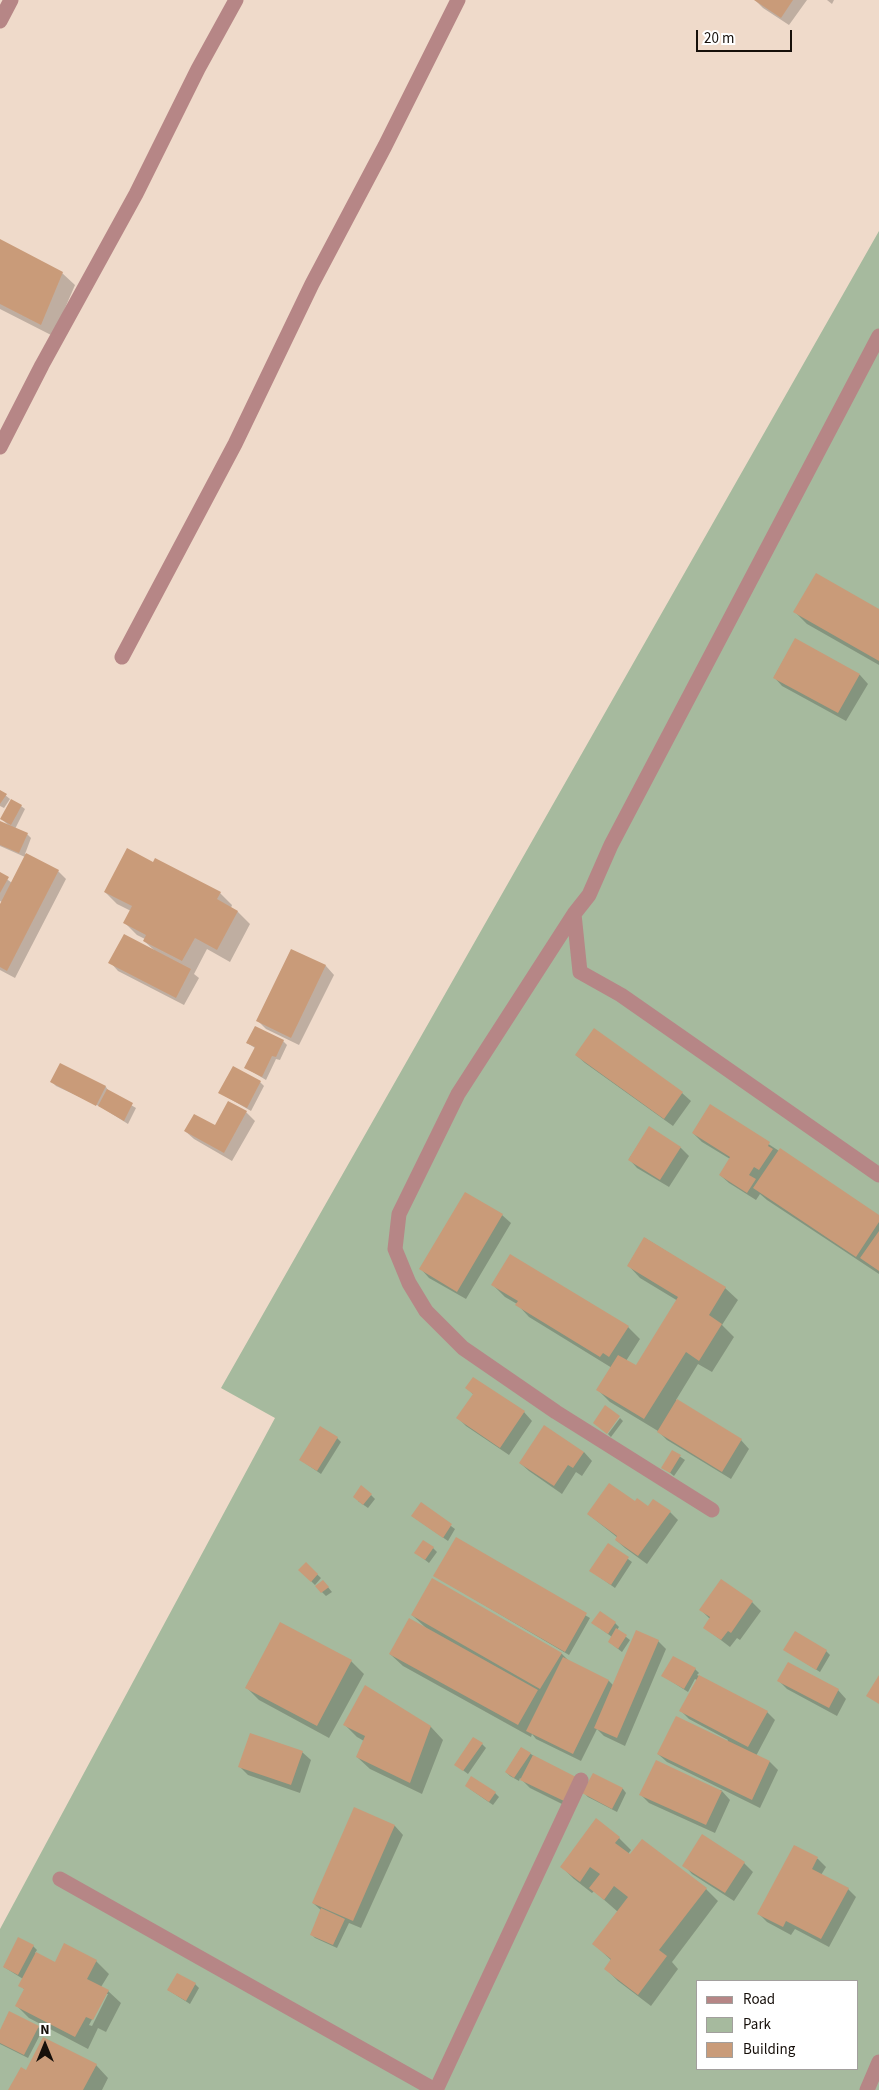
<!DOCTYPE html>
<style>
body{margin:0}
#map{position:relative;width:879px;height:2090px;overflow:hidden;background:#efdaca;font-family:"Source Sans 3",sans-serif}
canvas{display:block}
.legend{position:absolute;left:696px;top:1980px;width:162px;height:90px;box-sizing:border-box;background:#fff;border:1px solid #a29f9d;margin:0;padding:6px 9px;list-style:none;font-size:15px;color:#160f0a}
.legend li{display:flex;align-items:center;gap:10px;height:25px}
.legend b{width:25px;border:1px solid #a29f9d}
.north{position:absolute;left:20px;top:2020px;width:50px;height:50px;-webkit-text-stroke:4px #fff;paint-order:stroke;rotate:0deg;font-size:14px;font-weight:700;line-height:20px;text-align:center;color:#160f0a}
.north::after{content:'';display:block;margin:auto;width:18px;height:22px;background:#160f0a;clip-path:polygon(50% 0,100% 100%,50% 72%,0 100%)}
.scale{position:absolute;left:696px;top:30px;width:96px;height:22px;box-sizing:border-box;border:2px solid #160f0a;border-top:0;padding-left:6px;font-size:15px;line-height:18px;white-space:nowrap;color:#160f0a;-webkit-text-stroke:4px #fff;paint-order:stroke}
</style>
<div id="map">
<canvas width="879" height="2090"></canvas>
<ul class="legend">
<li><b style="height:6px;background:#b68686"></b>Road</li>
<li><b style="height:14px;background:#a6ba9e"></b>Park</li>
<li><b style="height:14px;background:#c99b79"></b>Building</li>
</ul>
<div class="north">N</div>
<div class="scale">20 m</div>
</div>
<script>
const context = document.querySelector('canvas').getContext('2d');
context.lineJoin = 'round';
function fill(path, color) {
  context.fillStyle = color;
  context.fill(path, 'evenodd');
}
function poly(rows) {
  const path = new Path2D();
  for (const r of rows) {
    path.moveTo(r[0], r[1]);
    for (let i = 2; i < r.length; i += 2) path.lineTo(r[i], r[i + 1]);
  }
  return path;
}
function trace(path, color, width, dash) {
  context.strokeStyle = color;
  context.lineWidth = width;
  context.lineCap = dash ? 'butt' : 'round';
  context.setLineDash(dash || []);
  context.stroke(path);
}
fill(poly([
 [879,231,879,2090,0,2090,0,1929,275,1418,221,1388],
 [698,1981,858,1981,858,2069,698,2069]
]), '#a6ba9e');
fill(poly([
 [755,0,807,0,789,25,763,8],
 [827,0,834,0,832,4],
 [0,241,62,273,75,285,53,336,0,309],
 [879,610,879,665,807,624,795,612],
 [795,640,860,675,868,684,846,721,782,686,774,677],
 [0,791,10,799,4,808,0,806],
 [21,806,25,809,15,829,27,834,31,838,25,854,58,871,66,879,15,978,0,970,0,907,2,902,0,901,0,874,12,883,25,857,0,846,0,822,9,826,2,819],
 [153,864,220,893,232,905,231,908,238,912,250,924,230,962,207,949,194,974,199,978,184,1005,118,971,110,962,154,950,144,941,145,939,137,935,125,923,131,911,117,904,105,892],
 [292,950,326,966,334,975,299,1045,266,1029,258,1021],
 [255,1027,283,1041,287,1045,280,1060,276,1059,266,1080,246,1068,255,1048,247,1043],
 [594,1030,682,1093,691,1101,673,1126,585,1063,576,1055],
 [52,1082,106,1087,109,1092,136,1108,128,1124,101,1107,56,1086],
 [260,1082,264,1086,251,1111,220,1093],
 [710,1106,879,1216,879,1274,767,1200,760,1194,756,1200,729,1183,720,1175,730,1159,702,1142,693,1133],
 [246,1112,255,1121,232,1161,194,1139,185,1131,215,1126],
 [649,1128,681,1148,689,1156,669,1187,637,1168,629,1159],
 [502,1215,511,1223,466,1299,429,1278,421,1269],
 [645,1238,725,1288,738,1300,722,1325,734,1337,712,1372,698,1364,676,1400,741,1440,749,1449,731,1479,667,1440,658,1431,610,1402,598,1390,612,1368,529,1317,517,1304,505,1297,493,1285,628,1327,640,1339,626,1361,636,1367,678,1301,640,1278,628,1265],
 [467,1388,524,1412,532,1421,509,1455,466,1426,458,1418,474,1395],
 [620,1418,623,1421,611,1437,608,1434],
 [337,1438,341,1442,321,1474,305,1463],
 [584,1452,592,1461,582,1476,576,1472,562,1494,529,1471,520,1463],
 [673,1452,685,1460,674,1476,663,1467],
 [371,1495,375,1499,368,1508,358,1501],
 [636,1503,648,1508,670,1512,678,1520,647,1564,625,1548,616,1540,618,1538,588,1514],
 [421,1504,455,1529,448,1541,412,1516],
 [456,1539,590,1618,569,1655,435,1576],
 [609,1545,632,1562,615,1588,591,1571],
 [433,1548,437,1552,429,1563,416,1553],
 [306,1564,321,1578,315,1585,300,1570],
 [432,1580,562,1654,569,1661,609,1681,614,1686,658,1641,666,1649,625,1746,604,1736,597,1729,581,1761,536,1739,532,1734,531,1737,403,1666,390,1654,426,1628,412,1615],
 [721,1581,752,1602,761,1611,740,1640,737,1638,730,1647,705,1628,710,1619,701,1610],
 [327,1586,332,1592,326,1596,317,1587],
 [593,1623,615,1623,619,1627,617,1630,630,1640,622,1652,613,1645,612,1637],
 [281,1624,351,1661,364,1674,329,1738,259,1700,246,1687],
 [785,1650,826,1651,830,1655,820,1672],
 [695,1669,699,1673,697,1675,767,1712,775,1720,756,1756,770,1762,778,1770,760,1808,667,1762,658,1754,727,1742,728,1740,689,1719,681,1711,697,1680,695,1679,688,1692,663,1676],
 [779,1681,838,1690,846,1699,837,1716,787,1689],
 [365,1687,431,1727,443,1740,422,1794,370,1769,357,1757,364,1741,357,1737,345,1725],
 [482,1744,486,1748,468,1774,456,1765],
 [521,1748,586,1788,594,1775,623,1789,626,1793,617,1812,588,1797,583,1792,574,1810,530,1788,520,1778,519,1781,510,1776,506,1772],
 [302,1752,311,1760,300,1793,248,1775,240,1767],
 [470,1789,495,1793,499,1797,493,1805],
 [721,1790,730,1800,715,1833,649,1803,641,1795],
 [355,1809,395,1826,403,1835,361,1928,349,1923,337,1948,315,1938,311,1934,322,1911,313,1903],
 [702,1836,744,1863,753,1872,734,1901,692,1874,684,1865],
 [619,1838,631,1850,628,1854,706,1889,718,1901,672,1962,678,1969,651,2006,618,1981,606,1969,612,1961,594,1944,618,1912,594,1891,592,1893,574,1879,561,1866],
 [795,1846,818,1859,826,1867,821,1875,848,1889,856,1897,829,1947,795,1929,791,1935,767,1922,759,1914],
 [65,1945,96,1961,109,1974,101,1987,108,1991,121,2003,106,2032,98,2028,88,2049,29,2018,17,2006,25,1990,20,1985,23,1979,4,1967,33,1946,37,1950,35,1953,55,1964],
 [106,1994,108,1994,92,2026,89,2025],
 [195,1984,199,1988,190,2004,168,1990],
 [38,2027,42,2031,28,2058,0,2044,0,2032],
 [96,2065,108,2078,102,2090,10,2090,26,2072]
]), '#0003');
fill(poly([
 [754,0,793,0,781,18],
 [0,239,63,272,41,325,0,304],
 [816,573,879,609,879,661,793,612],
 [795,638,860,674,838,713,773,678],
 [0,790,7,794,0,804],
 [11,799,22,805,11,825,0,819],
 [0,821,28,833,19,853,0,845],
 [127,848,153,862,155,858,221,892,217,899,238,911,217,950,195,938,182,961,143,941,146,935,123,923,132,906,104,892],
 [26,853,59,870,7,971,0,967,0,904],
 [0,872,9,877,0,893],
 [124,934,191,969,176,998,108,963],
 [291,949,326,965,291,1038,256,1021],
 [255,1026,284,1040,276,1057,272,1056,262,1077,244,1068,255,1047,246,1043],
 [594,1028,683,1092,664,1119,575,1055],
 [60,1063,106,1086,96,1106,50,1082],
 [233,1066,261,1081,247,1108,218,1093],
 [107,1089,133,1103,124,1121,98,1106],
 [228,1101,247,1111,224,1153,184,1131,194,1114,215,1125],
 [710,1104,770,1142,768,1146,773,1149,759,1170,754,1167,749,1175,756,1179,747,1193,719,1175,730,1157,692,1133],
 [649,1126,681,1147,660,1180,628,1160],
 [780,1148,879,1215,879,1222,856,1257,753,1188],
 [465,1192,503,1214,457,1292,419,1269],
 [879,1231,879,1271,860,1258],
 [644,1237,726,1287,709,1315,722,1324,699,1361,686,1352,644,1419,596,1390,618,1355,636,1365,678,1297,627,1266],
 [510,1254,629,1326,609,1357,603,1353,600,1357,515,1305,518,1301,491,1285],
 [473,1377,525,1411,500,1448,456,1418,473,1394,465,1388],
 [677,1399,742,1439,722,1472,657,1432],
 [605,1405,620,1416,607,1434,593,1423],
 [544,1425,584,1452,573,1468,568,1465,554,1486,519,1463],
 [320,1426,338,1437,317,1471,299,1460],
 [672,1450,681,1455,670,1473,661,1468],
 [609,1483,635,1501,637,1498,648,1506,653,1499,671,1511,638,1556,615,1540,617,1536,587,1514],
 [361,1485,372,1494,363,1505,353,1497],
 [421,1502,452,1524,443,1538,411,1516],
 [456,1537,587,1613,565,1652,433,1576],
 [423,1540,434,1547,425,1560,414,1553],
 [608,1543,629,1557,611,1585,589,1571],
 [306,1562,318,1574,311,1582,298,1570],
 [432,1578,562,1653,540,1689,411,1615],
 [721,1579,753,1601,731,1633,728,1631,721,1640,703,1628,710,1617,699,1610],
 [323,1580,329,1587,321,1593,315,1586],
 [600,1611,616,1622,608,1634,591,1623],
 [409,1618,538,1690,518,1725,389,1654],
 [280,1622,352,1660,317,1726,245,1688],
 [616,1628,627,1635,618,1649,608,1642],
 [636,1630,659,1640,617,1738,594,1728],
 [795,1631,827,1650,816,1670,783,1650],
 [673,1656,696,1668,684,1689,661,1676],
 [563,1657,609,1680,573,1754,526,1731],
 [788,1662,839,1689,829,1708,777,1681],
 [699,1675,768,1711,748,1747,679,1711],
 [879,1675,879,1704,866,1696],
 [365,1685,431,1726,410,1783,356,1757,365,1736,343,1725],
 [676,1716,770,1761,752,1800,657,1754],
 [250,1733,303,1751,291,1785,238,1767],
 [473,1737,483,1743,463,1771,454,1765],
 [521,1747,531,1753,514,1778,505,1772],
 [533,1755,578,1778,566,1802,520,1780],
 [656,1760,722,1791,706,1825,639,1795],
 [593,1773,623,1788,612,1809,582,1793],
 [471,1776,496,1792,489,1802,465,1786],
 [354,1807,395,1825,353,1921,312,1903],
 [596,1818,620,1837,615,1843,630,1854,642,1839,707,1888,659,1950,667,1956,638,1995,604,1969,611,1959,592,1944,628,1897,614,1886,604,1900,589,1888,600,1874,590,1867,580,1882,560,1867],
 [702,1834,745,1862,725,1893,682,1866],
 [794,1845,818,1857,812,1869,849,1888,821,1939,786,1921,783,1927,757,1914],
 [321,1908,345,1919,333,1945,310,1935],
 [18,1937,34,1945,18,1975,3,1967],
 [64,1943,97,1960,87,1979,109,1990,93,2020,86,2017,75,2037,15,2006,24,1989,18,1986,36,1952,55,1962],
 [177,1973,196,1983,186,2001,167,1990],
 [9,2011,39,2026,24,2055,0,2043,0,2030],
 [43,2037,97,2064,83,2090,8,2090,21,2067,26,2070]
]), '#c99b79');
trace(poly([
 [0,21,11,0],
 [879,336,611,845,589,895,574,914,580,972,621,995,879,1175],
 [0,447,42,365,136,194,198,69,236,0],
 [122,657,235,444,312,284,385,146,458,0],
 [574,914,458,1094,399,1214,395,1249,409,1283,426,1311,463,1348,556,1412,712,1510],
 [60,1879,435,2090],
 [436,2090,581,1780],
 [867,2090,879,2062]
]), '#b68686', 15);
</script>
